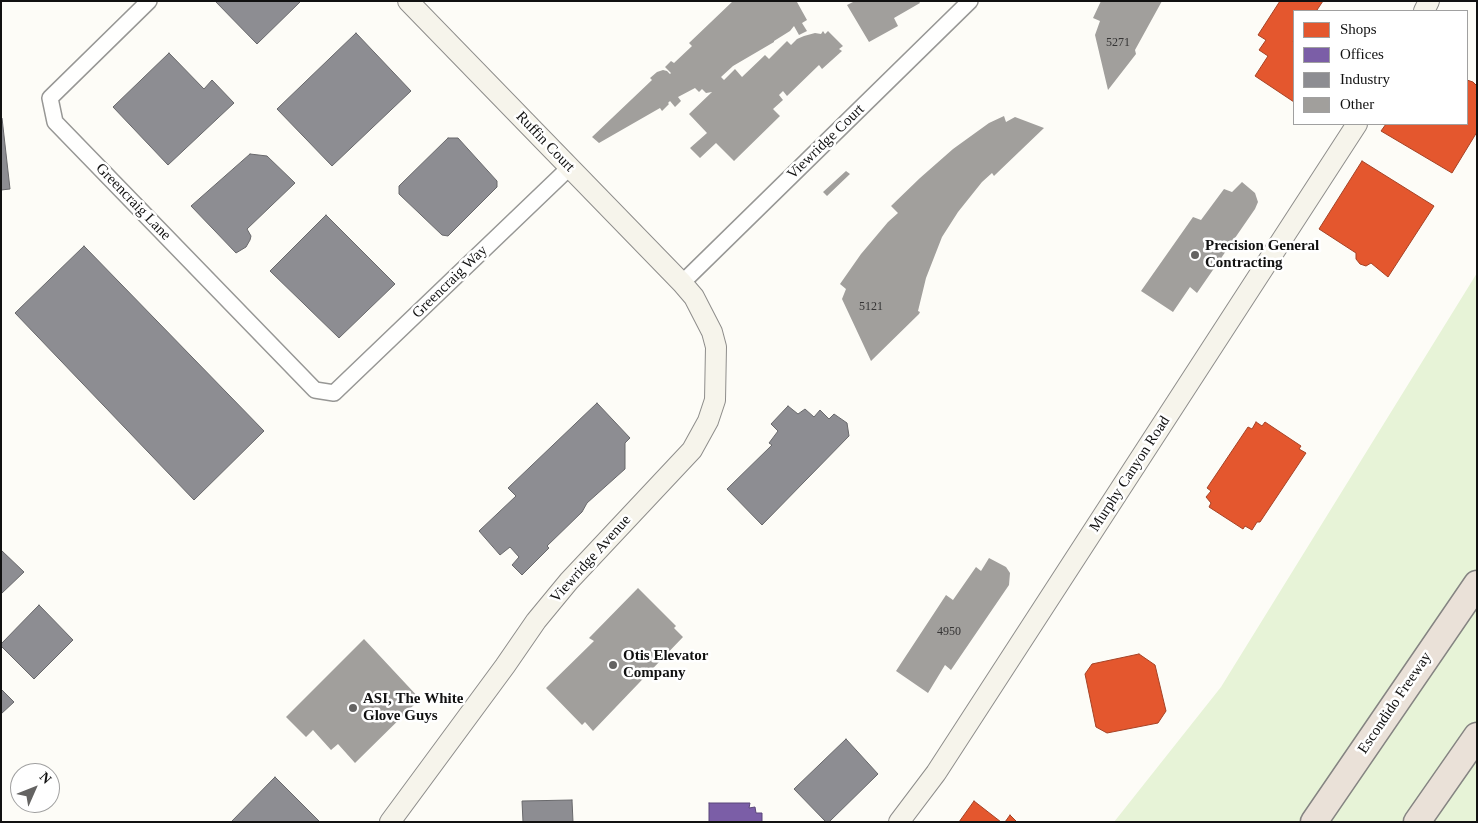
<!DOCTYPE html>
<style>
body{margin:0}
#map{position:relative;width:1478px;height:823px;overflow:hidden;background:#fdfcf7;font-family:Georgia,serif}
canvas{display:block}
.frame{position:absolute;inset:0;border:2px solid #111;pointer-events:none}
.legend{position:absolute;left:1293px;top:10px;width:175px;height:115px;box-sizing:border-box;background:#fff;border:1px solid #a0a0a0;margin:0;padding:6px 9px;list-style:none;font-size:15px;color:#111}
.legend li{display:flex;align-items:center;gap:10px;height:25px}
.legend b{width:25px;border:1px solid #a0a0a0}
.north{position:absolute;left:10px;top:763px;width:50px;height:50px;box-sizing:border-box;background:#fff;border:1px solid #a0a0a0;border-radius:50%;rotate:46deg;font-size:14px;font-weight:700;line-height:20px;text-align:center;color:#111}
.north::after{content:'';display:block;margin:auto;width:18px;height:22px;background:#646362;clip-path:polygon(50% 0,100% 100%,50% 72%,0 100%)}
</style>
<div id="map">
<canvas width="1478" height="823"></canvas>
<div class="frame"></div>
<ul class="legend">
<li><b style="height:14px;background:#e4572e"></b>Shops</li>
<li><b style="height:14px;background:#7b5ea7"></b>Offices</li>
<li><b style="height:14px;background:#8d8d92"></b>Industry</li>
<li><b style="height:14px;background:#a19f9c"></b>Other</li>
</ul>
<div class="north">N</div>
</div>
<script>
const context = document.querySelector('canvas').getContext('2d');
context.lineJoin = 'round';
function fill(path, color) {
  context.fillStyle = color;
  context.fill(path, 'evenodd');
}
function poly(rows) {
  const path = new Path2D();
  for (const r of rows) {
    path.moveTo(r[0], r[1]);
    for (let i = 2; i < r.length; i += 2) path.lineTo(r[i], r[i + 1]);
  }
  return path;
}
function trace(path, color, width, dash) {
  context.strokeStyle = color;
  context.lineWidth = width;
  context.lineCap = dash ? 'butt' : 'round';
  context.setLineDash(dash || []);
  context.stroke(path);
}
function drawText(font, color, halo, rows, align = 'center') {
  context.font = font + ' Georgia,serif';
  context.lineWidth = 5;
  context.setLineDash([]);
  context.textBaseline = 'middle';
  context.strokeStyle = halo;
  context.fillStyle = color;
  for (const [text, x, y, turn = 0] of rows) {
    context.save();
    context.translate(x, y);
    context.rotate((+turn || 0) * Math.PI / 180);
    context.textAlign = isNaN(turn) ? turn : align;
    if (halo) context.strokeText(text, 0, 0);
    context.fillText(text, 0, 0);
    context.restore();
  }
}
fill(poly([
 [1477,273,1477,822,1114,822,1221,687]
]), '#e7f3d7');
const shops = poly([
 [1280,1,1323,1,1317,10,1319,11,1294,11,1294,40,1293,42,1294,43,1294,102,1255,76,1268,56,1259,50,1266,40,1258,35,1280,1],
 [1467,80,1473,82,1477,86,1477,132,1452,173,1381,131,1386,124,1467,124,1467,80],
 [1362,161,1434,206,1388,277,1371,263,1366,266,1360,264,1356,259,1356,253,1319,229,1362,161],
 [1256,422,1262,426,1265,422,1301,446,1299,449,1306,453,1260,522,1257,522,1252,530,1245,526,1243,529,1209,507,1211,503,1206,497,1211,491,1207,488,1248,427,1252,429,1256,422],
 [1139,654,1155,665,1166,711,1158,723,1107,733,1096,727,1085,674,1092,664,1139,654],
 [974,801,1001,822,959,822,974,801],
 [1010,815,1017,822,1005,822,1010,815]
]);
fill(shops, '#e4572e');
trace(shops, '#a54225', 1);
const offices = poly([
 [709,803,750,803,749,808,755,807,756,813,762,813,762,822,709,822,709,803]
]);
fill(offices, '#7b5ea7');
trace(offices, '#5b477a', 1);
const industry = poly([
 [215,1,301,1,257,44,215,1],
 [356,33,411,91,332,166,277,109,356,33],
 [169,53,204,89,212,80,234,103,168,165,113,107,169,53],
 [1,118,2,118,10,189,1,190,1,118],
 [448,138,458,138,497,181,497,187,448,236,442,235,399,194,399,186,448,138],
 [250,154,267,156,295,183,247,229,251,236,250,240,246,247,236,253,191,206,250,154],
 [326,215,395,284,339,338,270,271,326,215],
 [84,246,264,431,194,500,15,313,84,246],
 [597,403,630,438,625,443,625,469,587,503,582,512,547,546,549,548,522,575,512,565,519,557,510,547,500,555,479,531,516,496,508,488,597,403],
 [788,406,798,414,805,409,814,417,820,410,829,419,834,414,847,423,849,436,762,525,727,489,772,445,769,443,778,431,771,424,788,406],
 [1,550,24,572,1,594,1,550],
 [39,605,73,640,34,679,1,646,1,644,39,605],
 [1,689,14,702,1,714,1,689],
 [846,739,878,774,829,822,826,822,794,789,846,739],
 [275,777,320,822,231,822,275,777],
 [572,800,573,822,523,822,522,801,572,800]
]);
fill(industry, '#8d8d92');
trace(industry, '#68686b', 1);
fill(poly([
 [733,1,798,1,797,2,807,20,802,23,807,31,799,35,794,26,790,31,774,41,774,42,733,66,721,77,724,80,735,69,742,77,765,55,769,59,787,41,791,45,797,39,804,36,815,33,821,34,823,31,825,34,828,31,843,46,839,49,842,51,822,69,819,65,787,96,783,91,779,95,783,100,773,109,780,116,734,161,716,143,700,158,690,148,707,133,689,114,712,92,706,93,702,89,699,92,695,88,678,97,681,101,675,107,670,101,668,103,669,104,662,111,660,108,599,143,592,137,652,80,650,78,657,72,663,70,667,71,670,74,671,73,665,67,671,61,674,63,692,46,689,43],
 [855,1,919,1,920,3,894,18,898,26,869,42,847,5],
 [1101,1,1162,1,1135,50,1136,54,1108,90,1095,35,1100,21,1093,18],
 [1004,116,1006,122,1015,117,1044,128,996,174,994,176,992,173,982,182,958,212,942,237,926,278,918,311,920,312,919,314,871,361,842,299,846,289,840,284,861,254,888,222,898,213,891,206,920,178,953,149,989,123],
 [846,171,850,174,827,196,823,192],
 [1242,182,1255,193,1258,202,1255,209,1197,293,1190,287,1173,312,1141,291,1193,217,1201,220,1224,189,1232,192],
 [989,558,1006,567,1010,573,1009,585,951,670,945,665,928,693,896,671,946,595,953,600,976,567,981,571],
 [638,588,676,626,674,628,683,637,593,731,585,722,582,725,546,688,594,641,589,638],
 [364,639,420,699,355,763,338,744,331,750,313,730,306,737,286,717]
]), '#a19f9c');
const street = poly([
 [149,1,50,98,55,122,315,390,334,393,570,167],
 [682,283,970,1]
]);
const secondary = poly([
 [1424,11,1429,1],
 [390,822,505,666,536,621,569,581,692,450,708,421,715,400,716,347,712,332,694,297,682,283,408,1],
 [899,822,936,773,1357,124]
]);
const highway = poly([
 [1314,822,1477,584],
 [1417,822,1477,736]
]);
trace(street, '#979795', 18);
trace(secondary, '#8e8d8b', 22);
trace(highway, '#858482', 29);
trace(street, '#fffffe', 15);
trace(secondary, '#f6f4eb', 20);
trace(highway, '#eae1d8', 26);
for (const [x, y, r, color] of [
 [1195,255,5,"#646362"],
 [613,665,5,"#646362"],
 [353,708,5,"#646362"]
]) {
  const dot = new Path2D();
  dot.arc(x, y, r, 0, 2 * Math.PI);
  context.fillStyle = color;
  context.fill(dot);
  trace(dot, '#fff', 2);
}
drawText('12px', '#353434', null, [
 ["5271",1118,43],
 ["5121",871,307],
 ["4950",949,632]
]);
drawText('15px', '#111', '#fff', [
 ["Ruffin Court",545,142,46],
 ["Viewridge Court",826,142,-44],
 ["Greencraig Lane",133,202,46],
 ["Greencraig Way",450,282,-44],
 ["Murphy Canyon Road",1130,474,-57],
 ["Viewridge Avenue",591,559,-48],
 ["Escondido Freeway",1395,703,-56]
]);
drawText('bold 15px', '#111', '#fff', [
 ["Precision General",1205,246],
 ["Contracting",1205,263],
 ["Otis Elevator",623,656],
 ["Company",623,673],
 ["ASI, The White",363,699],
 ["Glove Guys",363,716]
], 'left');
</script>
